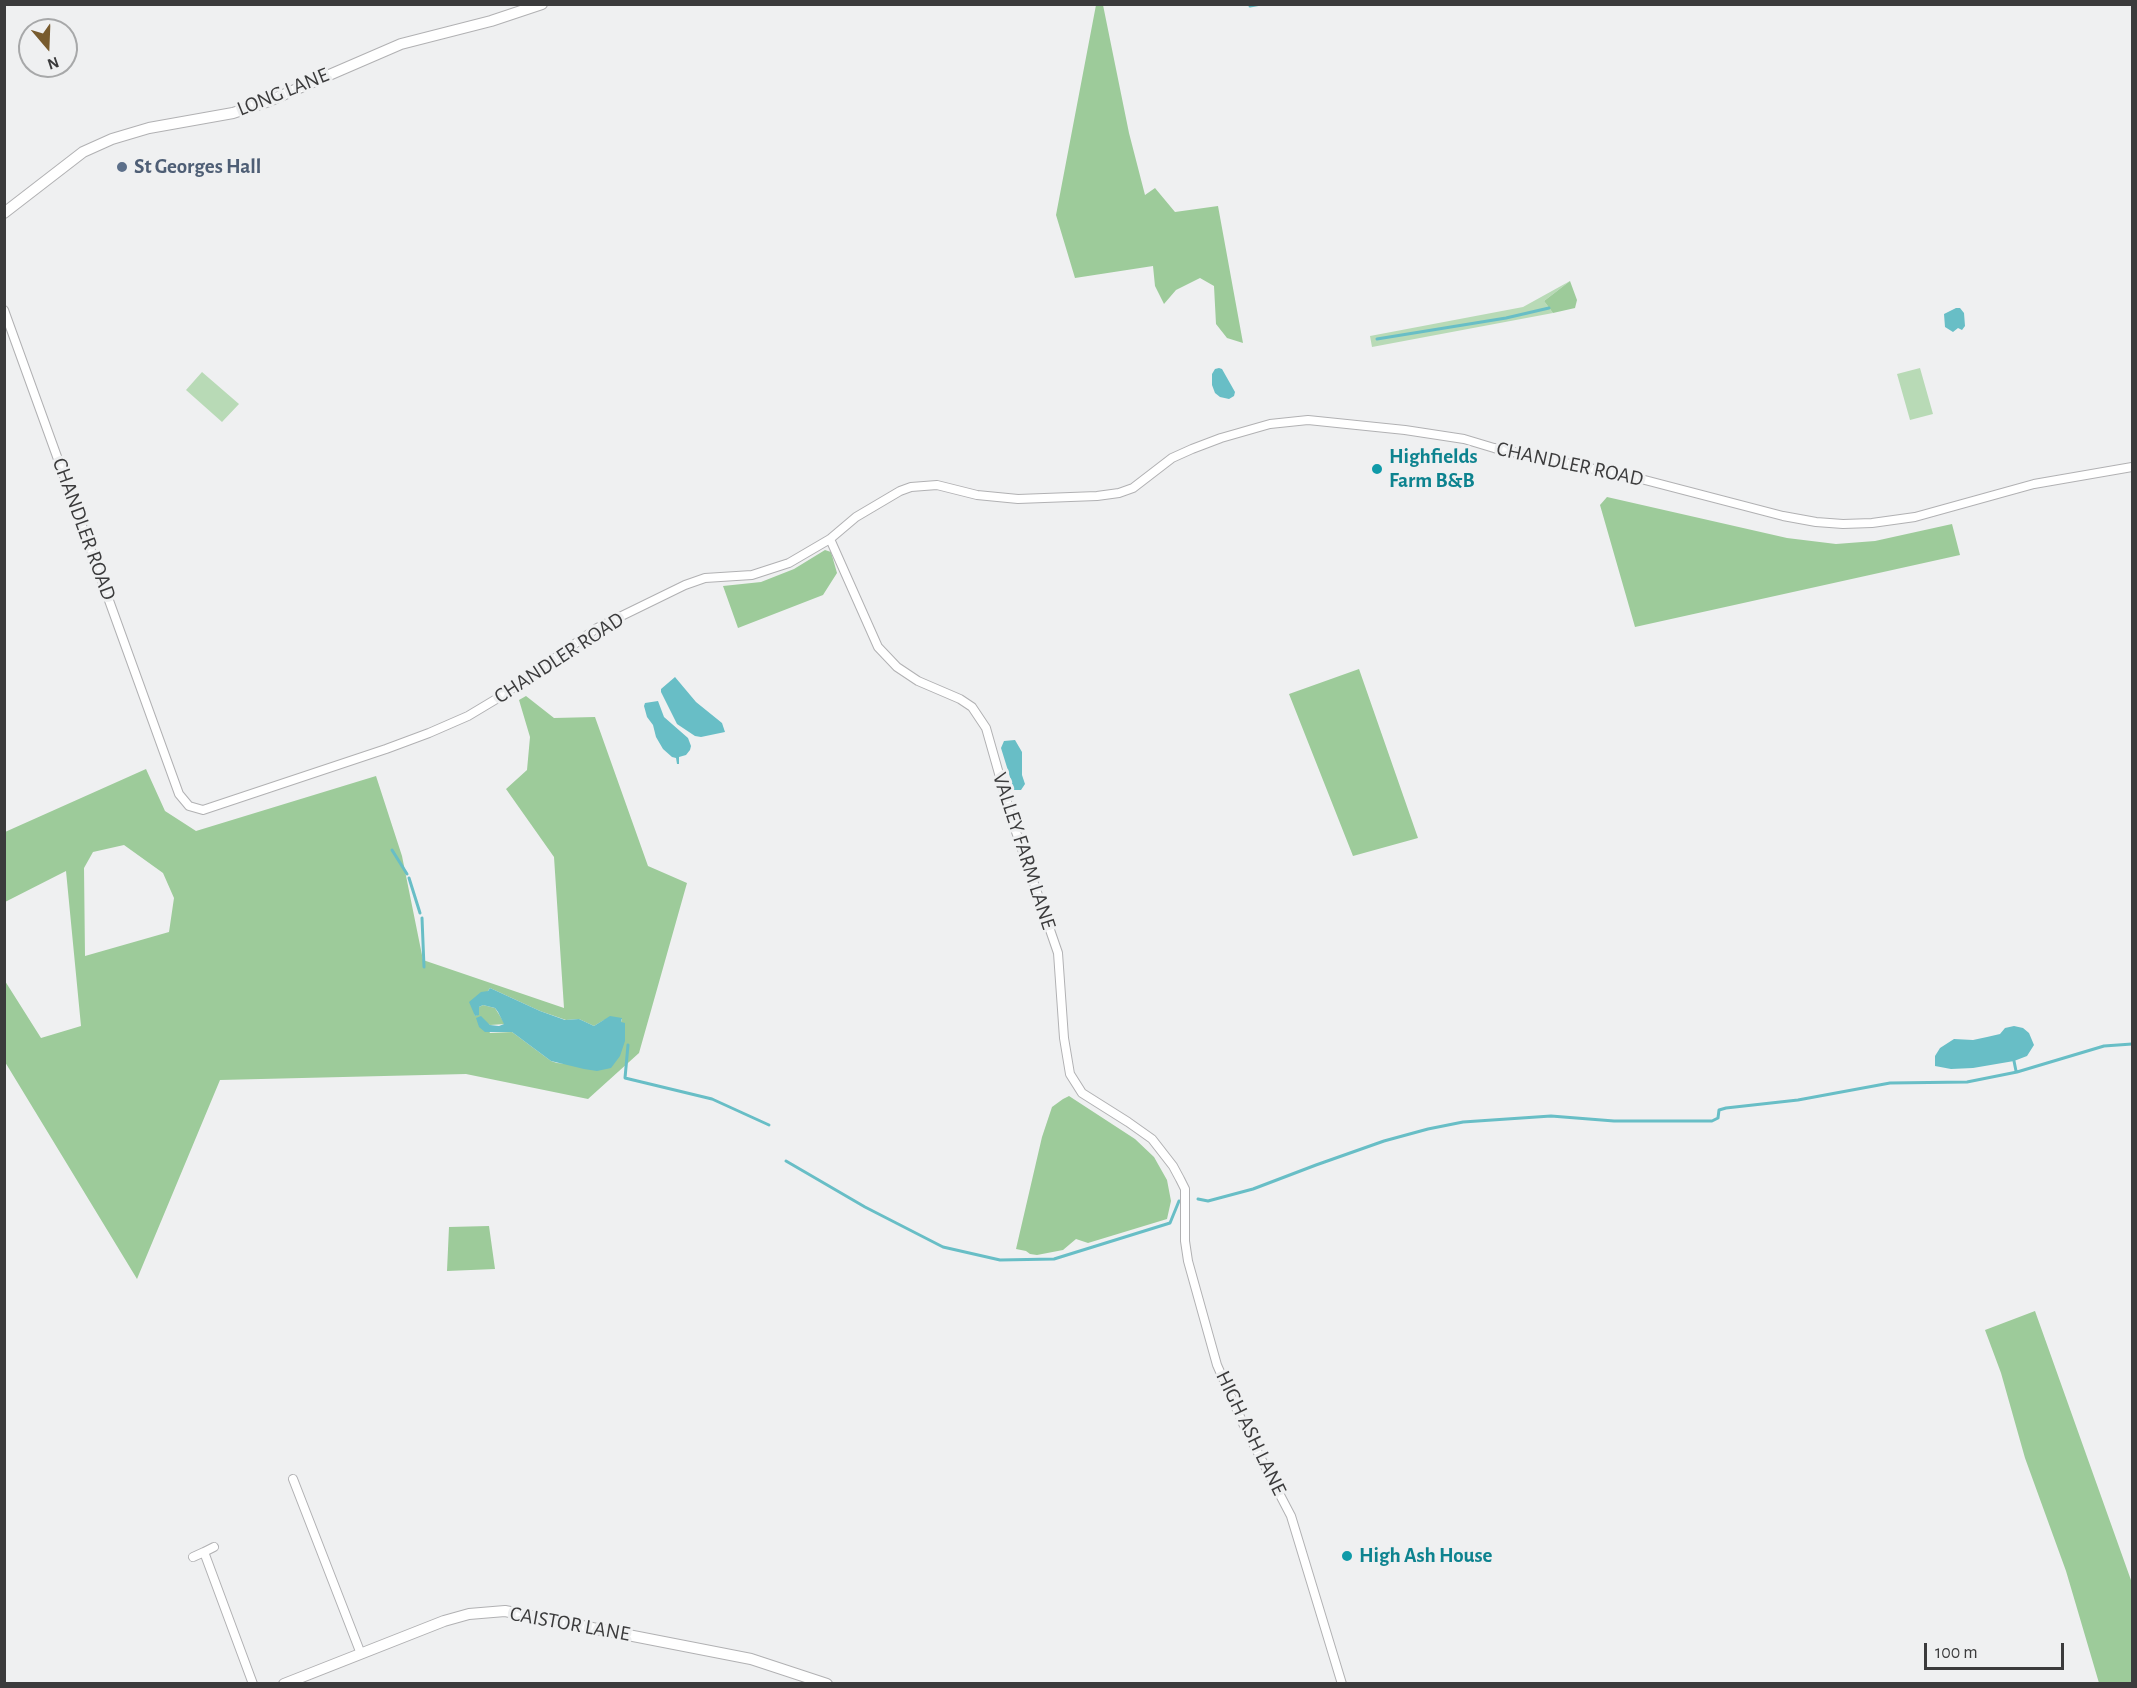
<!DOCTYPE html>
<style>
body{margin:0}
#map{position:relative;width:2137px;height:1688px;overflow:hidden;background:#eff0f1;font-family:"Alegreya Sans",sans-serif}
canvas{display:block}
.frame{position:absolute;inset:0;border:6px solid #3b3b3c;pointer-events:none}
.north{position:absolute;left:18px;top:18px;width:60px;height:60px;box-sizing:border-box;background:#eff0f1;border:2px solid #a7a8a9;border-radius:50%;rotate:161deg;font-size:16px;font-weight:700;line-height:24px;text-align:center;color:#3b3b3c}
.north::after{content:'';display:block;margin:auto;width:21px;height:27px;background:#785b2e;clip-path:polygon(50% 0,100% 100%,50% 72%,0 100%)}
.scale{position:absolute;left:1924px;top:1643px;width:140px;height:27px;box-sizing:border-box;border:3px solid #3b3b3c;border-top:0;padding-left:8px;font-size:18px;line-height:21px;white-space:nowrap;color:#3b3b3c;-webkit-text-stroke:4px #eff0f1;paint-order:stroke}
</style>
<div id="map">
<canvas width="2137" height="1688"></canvas>
<div class="frame"></div>
<div class="north">N</div>
<div class="scale">100 m</div>
</div>
<script>
const context = document.querySelector('canvas').getContext('2d');
context.lineJoin = 'round';
function fill(path, color) {
  context.fillStyle = color;
  context.fill(path, 'evenodd');
}
function poly(rows) {
  const path = new Path2D();
  for (const r of rows) {
    path.moveTo(r[0], r[1]);
    for (let i = 2; i < r.length; i += 2) path.lineTo(r[i], r[i + 1]);
  }
  return path;
}
function trace(path, color, width, dash) {
  context.strokeStyle = color;
  context.lineWidth = width;
  context.lineCap = dash ? 'butt' : 'round';
  context.setLineDash(dash || []);
  context.stroke(path);
}
function drawText(font, color, halo, rows, align = 'center') {
  context.font = font + ' "Alegreya Sans",sans-serif';
  context.lineWidth = 6;
  context.setLineDash([]);
  context.textBaseline = 'middle';
  context.strokeStyle = halo;
  context.fillStyle = color;
  for (const [text, x, y, turn = 0] of rows) {
    context.save();
    context.translate(x, y);
    context.rotate((+turn || 0) * Math.PI / 180);
    context.textAlign = isNaN(turn) ? turn : align;
    if (halo) context.strokeText(text, 0, 0);
    context.fillText(text, 0, 0);
    context.restore();
  }
}
fill(poly([
 [1570,281,1544,301,1553,313,1372,347,1370,336,1523,307],
 [1920,368,1933,414,1910,420,1897,374],
 [202,372,239,404,222,422,186,390]
]), '#b8dab6');
fill(poly([
 [1096,5,1103,5,1129,133,1145,195,1155,188,1175,212,1218,206,1243,343,1227,338,1216,324,1214,286,1200,278,1176,290,1164,304,1155,286,1153,266,1075,278,1056,215],
 [1570,281,1577,300,1575,308,1553,313,1544,301],
 [1607,497,1787,538,1836,544,1875,541,1952,524,1960,555,1635,627,1600,505],
 [825,550,831,552,837,573,823,595,738,628,723,586,761,582,794,569],
 [1359,669,1418,838,1353,856,1289,694],
 [526,696,554,718,595,717,648,866,687,883,639,1053,588,1099,466,1074,220,1080,137,1279,5,1062,5,981,41,1038,81,1026,66,871,5,902,5,832,146,769,165,811,196,831,376,776,402,856,423,960,564,1008,554,857,506,789,527,770,530,737,519,700],
 [124,845,163,873,174,898,169,932,85,956,84,868,93,852],
 [490,988,540,1011,566,1020,579,1019,594,1026,604,1020,622,1019,621,1022,568,1064,557,1063,551,1061,512,1032,490,1033,485,1022,490,1025,505,1024,495,1008,483,1005,479,1007,479,1014,475,1016,474,1010],
 [1069,1096,1135,1139,1154,1157,1167,1180,1171,1201,1167,1219,1088,1243,1076,1239,1063,1250,1037,1255,1030,1254,1026,1251,1016,1249,1042,1137,1052,1107,1063,1099],
 [489,1226,495,1269,447,1271,449,1227],
 [2035,1311,2132,1583,2132,1683,2099,1683,2066,1571,2025,1458,2001,1373,1985,1330]
]), '#9dcb9a');
fill(poly([
 [1956,308,1960,308,1964,313,1965,326,1962,330,1958,328,1953,332,1945,327,1944,314],
 [1219,368,1222,369,1235,392,1234,396,1229,399,1220,397,1215,393,1212,385,1212,374,1215,369],
 [675,677,696,702,722,723,725,732,701,737,695,736,677,724,661,692,661,689],
 [658,701,664,717,688,738,691,746,690,750,686,755,679,757,679,764,677,764,676,758,672,757,663,749,656,737,653,725,647,717,644,706,645,703],
 [1015,740,1022,752,1022,775,1025,784,1021,790,1014,790,1001,748,1004,741],
 [490,988,540,1011,565,1020,579,1019,594,1026,610,1016,622,1018,621,1022,625,1023,625,1041,620,1056,611,1068,597,1071,584,1069,551,1061,512,1032,485,1032,479,1027,476,1018,481,1016,490,1025,499,1026,504,1024,498,1012,495,1008,483,1005,479,1007,479,1015,475,1016,469,1002,481,992,488,991],
 [2014,1026,2023,1028,2029,1033,2034,1045,2027,1056,2014,1061,1973,1068,1951,1069,1935,1066,1935,1056,1940,1048,1954,1039,1973,1040,1987,1037,2000,1034,2005,1028]
]), '#68bec6');
trace(poly([
 [1250,4,1250,6,1261,4],
 [1377,339,1506,318,1549,308],
 [392,850,407,874],
 [409,878,420,913],
 [422,918,424,967],
 [628,1045,625,1078,712,1099,769,1125],
 [2014,1061,2016,1071],
 [786,1161,865,1207,943,1247,1000,1260,1054,1259,1170,1223,1179,1201],
 [1198,1199,1208,1201,1253,1189,1316,1165,1384,1141,1428,1129,1463,1122,1551,1116,1614,1121,1712,1121,1718,1118,1719,1110,1726,1108,1798,1100,1890,1083,1967,1082,2017,1072,2104,1046,2132,1044]
]), '#68bec6', 3);
const minor = poly([
 [4,310,179,794,189,806,203,810,386,749,429,733,468,716,503,695,597,628,685,585,705,578,752,575,789,563,830,539,856,517,900,491,911,487,937,485,977,495,1018,499,1097,496,1119,493,1133,488,1172,458,1192,449,1221,438,1270,424,1308,420,1405,430,1464,439,1494,448,1641,479,1783,516,1816,522,1843,524,1872,523,1915,517,2034,484,2132,467],
 [830,539,878,647,897,667,918,681,960,699,972,707,986,728,1013,823,1058,953,1064,1038,1070,1074,1082,1093,1128,1122,1152,1139,1173,1166,1180,1179,1185,1189,1185,1241,1188,1261,1217,1365,1245,1428,1291,1516,1342,1684],
 [293,1479,361,1654],
 [204,1552,214,1547],
 [193,1557,204,1552,253,1684]
]);
const tertiary = poly([
 [4,213,83,152,112,139,149,128,233,113,269,101,401,44,491,21,542,4],
 [284,1684,444,1621,469,1614,505,1611,751,1659,827,1684]
]);
trace(minor, '#b1b1b3', 10);
trace(tertiary, '#b1b1b3', 12);
trace(minor, '#fff', 8);
trace(tertiary, '#fff', 10);
for (const [x, y, r, color] of [
 [122,167,6,"#5c6f8a"],
 [1377,469,6,"#0f9aa8"],
 [1347,1556,6,"#0f9aa8"]
]) {
  const dot = new Path2D();
  dot.arc(x, y, r, 0, 2 * Math.PI);
  context.fillStyle = color;
  context.fill(dot);
  trace(dot, '#eff0f1', 2);
}
drawText('21px', '#3b3b3c', '#eff0f1', [
 ["LONG LANE",283,92,-22],
 ["CHANDLER ROAD",1570,464,12],
 ["CHANDLER ROAD",84,529,70],
 ["CHANDLER ROAD",559,658,-33],
 ["VALLEY FARM LANE",1024,851,72],
 ["HIGH ASH LANE",1251,1433,64],
 ["CAISTOR LANE",570,1624,10]
]);
drawText('bold 21px', '#4e5e75', '#eff0f1', [
 ["St Georges Hall",134,167]
], 'left');
drawText('bold 21px', '#0d838f', '#eff0f1', [
 ["Highfields",1389,457],
 ["Farm B&B",1389,481],
 ["High Ash House",1359,1556]
], 'left');
</script>
